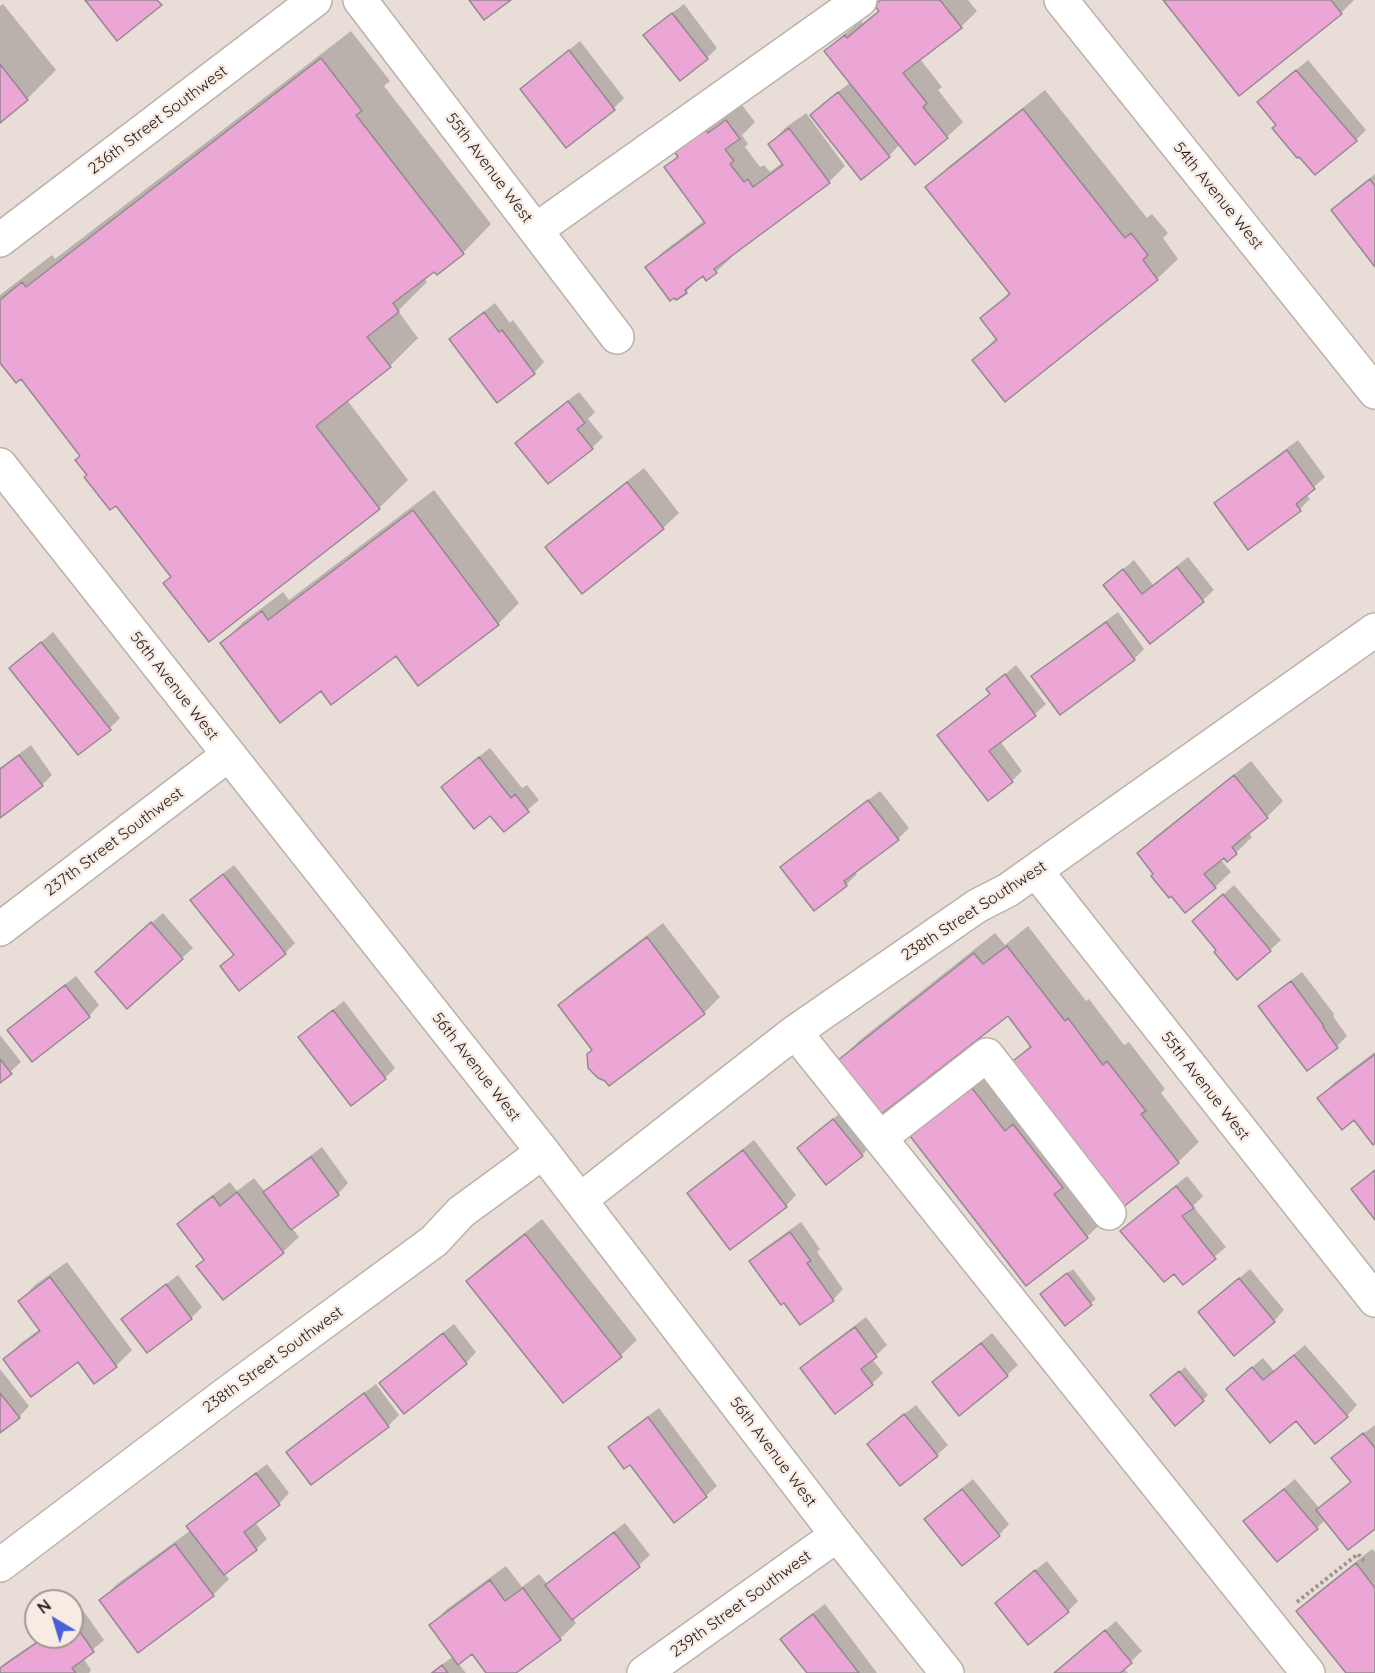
<!DOCTYPE html>
<style>
body{margin:0}
#map{position:relative;width:1375px;height:1673px;overflow:hidden;background:#e9ded7;font-family:Quicksand,sans-serif}
canvas{display:block}
.north{position:absolute;left:24px;top:1589px;width:60px;height:60px;box-sizing:border-box;background:#f7ebe4;border:2px solid #a19893;border-radius:50%;rotate:322deg;font-size:16px;font-weight:700;line-height:24px;text-align:center;color:#201c19}
.north::after{content:'';display:block;margin:auto;width:21px;height:27px;background:#4860d5;clip-path:polygon(50% 0,100% 100%,50% 72%,0 100%)}
</style>
<div id="map">
<canvas width="1375" height="1673"></canvas>
<div class="north">N</div>
</div>
<script>
const context = document.querySelector('canvas').getContext('2d');
context.lineJoin = 'round';
function fill(path, color) {
  context.fillStyle = color;
  context.fill(path, 'evenodd');
}
function poly(rows) {
  const path = new Path2D();
  for (const r of rows) {
    path.moveTo(r[0], r[1]);
    for (let i = 2; i < r.length; i += 2) path.lineTo(r[i], r[i + 1]);
  }
  return path;
}
function trace(path, color, width, dash) {
  context.strokeStyle = color;
  context.lineWidth = width;
  context.lineCap = dash ? 'butt' : 'round';
  context.setLineDash(dash || []);
  context.stroke(path);
}
function drawText(font, color, halo, rows, align = 'center') {
  context.font = font + ' Quicksand,sans-serif';
  context.lineWidth = 5;
  context.setLineDash([]);
  context.textBaseline = 'middle';
  context.strokeStyle = halo;
  context.fillStyle = color;
  for (const [text, x, y, turn = 0] of rows) {
    context.save();
    context.translate(x, y);
    context.rotate((+turn || 0) * Math.PI / 180);
    context.textAlign = isNaN(turn) ? turn : align;
    if (halo) context.strokeText(text, 0, 0);
    context.fillText(text, 0, 0);
    context.restore();
  }
}
fill(poly([
 [881,0,968,0,977,11,961,27,920,59,942,87,938,90,963,122,947,137,900,144,889,156,812,115,822,104,851,82,826,51,842,36,861,21,863,23,880,10],
 [1164,0,1354,0,1341,13,1239,94],
 [3,4,56,70,27,99,0,121,0,6],
 [684,4,717,48,707,58,645,35,656,25],
 [351,31,390,81,384,86,491,224,463,253,424,278,427,282,398,311,418,338,390,366,347,400,408,480,379,508,165,583,172,576,116,504,89,475,82,456,21,377,0,360,0,295,52,255,55,259],
 [580,41,624,98,614,108,566,146,522,89,533,79],
 [1308,60,1366,130,1356,140,1278,125,1259,102],
 [1045,90,1147,218,1152,214,1168,233,1163,238,1178,259,1157,279,1005,400,974,360,997,337,982,318,1010,292,927,188,948,167],
 [742,105,755,122,742,135,748,144,745,147,760,167,764,165,770,172,783,162,770,144,785,128,806,113,845,166,829,182,731,255,732,257,716,272,703,274,686,292,647,268,663,252,705,220,666,168,679,155,715,106,724,118],
 [1375,174,1375,264,1333,210,1343,199],
 [495,303,510,323,513,320,544,362,534,373,451,339,461,329],
 [579,392,595,412,588,419,603,437,592,448,548,482,517,443,527,432],
 [1298,440,1325,477,1306,494,1310,499,1300,509,1216,504,1227,493],
 [644,468,679,513,663,528,547,547,563,531],
 [434,490,519,603,498,624,396,654,322,689,222,643,243,622,283,592,289,600],
 [1188,557,1214,590,1203,600,1150,642,1105,585,1134,560,1153,585],
 [1118,612,1144,649,1134,659,1033,677,1044,666],
 [53,632,120,718,110,728,11,668],
 [1016,665,1046,704,1035,714,1000,741,1022,771,1012,781,939,735,950,724,991,693,988,689],
 [31,745,52,775,42,785,0,816,0,768],
 [490,748,522,788,527,785,539,800,504,830,491,814,443,788,453,777],
 [1251,761,1283,801,1267,817,1248,832,1252,837,1236,853,1227,860,1224,856,1220,859,1231,872,1215,887,1155,874,1139,853,1155,837],
 [880,791,909,828,898,839,855,872,857,874,846,885,814,909,782,867,793,857],
 [234,865,295,943,285,953,222,966,235,954,192,900,203,889],
 [1234,885,1281,940,1270,950,1218,950,1194,921],
 [163,913,193,948,127,1007,107,961],
 [663,923,720,997,704,1013,610,1084,593,1050,560,1005,575,990],
 [1028,926,1086,1001,1089,999,1124,1045,1129,1042,1165,1089,1161,1093,1199,1142,1178,1162,1012,1063,1031,1045,1008,1014,840,1060,860,1040,995,933,1005,945],
 [1302,972,1334,1014,1333,1016,1347,1036,1337,1046,1260,1006,1270,996],
 [76,976,99,1005,89,1016,9,1031,19,1020],
 [344,1001,395,1068,385,1078,300,1037,311,1027],
 [0,1035,21,1062,0,1081],
 [1375,1052,1375,1141,1355,1118,1319,1098,1335,1082],
 [988,1073,1103,1221,1087,1237,912,1136,927,1120],
 [844,1110,872,1144,862,1155,799,1148,809,1138],
 [754,1140,796,1195,786,1206,688,1193,699,1183],
 [322,1147,348,1183,338,1194,292,1228,299,1237,283,1252,206,1259,179,1224,195,1208,230,1182,237,1191,254,1178,265,1192,275,1182],
 [1187,1176,1203,1196,1193,1206,1226,1247,1184,1283,1175,1272,1122,1231,1133,1220],
 [542,1219,637,1340,621,1355,564,1401,468,1281,484,1265],
 [801,1222,820,1249,817,1252,843,1289,833,1300,751,1261,762,1250],
 [67,1262,132,1350,116,1366,94,1382,78,1360,5,1359,21,1343,40,1329,20,1301,35,1285],
 [1073,1269,1096,1299,1065,1324,1047,1289],
 [1250,1269,1284,1310,1274,1321,1200,1312],
 [178,1275,202,1307,191,1318,148,1351,123,1319,134,1309],
 [866,1317,887,1345,872,1359,883,1373,872,1384,835,1412,802,1368,813,1357],
 [454,1324,476,1352,466,1363,381,1383,392,1373],
 [992,1333,1018,1365,1007,1375,934,1382,945,1372],
 [1305,1345,1357,1405,1347,1416,1296,1419,1238,1379,1263,1358,1274,1371],
 [1185,1367,1208,1395,1203,1400,1157,1391],
 [0,1369,29,1406,19,1417,0,1431],
 [376,1384,399,1415,388,1426,312,1483,288,1452,298,1442],
 [916,1405,948,1445,937,1455,900,1484,869,1445,879,1434],
 [659,1408,717,1486,706,1496,610,1447,620,1437],
 [1375,1425,1375,1527,1326,1519,1317,1528,1245,1521,1256,1511,1295,1479,1320,1509,1352,1481,1344,1448],
 [267,1464,289,1493,279,1504,255,1522,267,1539,256,1549,224,1573,229,1579,213,1595,101,1600,117,1584,191,1530,188,1526,199,1516],
 [973,1479,1009,1524,999,1535,926,1519,936,1509],
 [625,1523,650,1555,639,1565,572,1617,576,1623,560,1639,514,1673,488,1673,472,1652,458,1663,466,1673,430,1673,454,1656,431,1625,447,1609,506,1566,522,1587,539,1574,548,1585,558,1575],
 [1372,1549,1375,1552,1375,1673,1348,1673,1298,1611,1314,1595],
 [1047,1561,1078,1601,1068,1611,997,1603,1008,1592],
 [825,1604,877,1673,808,1673,782,1639,793,1628],
 [82,1609,104,1640,83,1658,91,1670,89,1673,0,1673,0,1668,5,1663,43,1637,72,1637,72,1616],
 [1116,1621,1142,1651,1124,1668,1128,1673,1056,1673]
]), '#0003');
const building = poly([
 [85,0,157,0,162,5,117,41,85,0],
 [469,0,511,0,484,20,469,0],
 [881,0,940,0,962,28,903,73,927,103,923,107,948,138,915,165,824,51,845,35,847,38,879,11,874,5,881,0],
 [1163,0,1331,0,1342,14,1239,96,1163,0],
 [672,13,708,59,680,81,643,35,672,13],
 [569,50,615,110,566,148,520,89,569,50],
 [321,58,362,111,356,115,464,254,437,275,434,272,393,303,399,312,367,337,391,367,316,426,380,509,209,642,163,583,171,577,116,506,110,510,84,477,87,475,75,460,80,456,21,379,16,383,0,363,0,300,22,282,26,287,321,58],
 [0,64,28,100,0,123,0,64],
 [1296,70,1357,141,1315,175,1299,157,1297,158,1272,128,1276,125,1257,102,1296,70],
 [838,92,890,157,861,180,810,115,838,92],
 [1023,109,1125,238,1131,233,1148,255,1143,260,1158,280,1005,402,972,360,997,340,980,318,1010,294,925,187,1023,109],
 [726,120,740,139,725,149,734,161,730,164,744,182,748,179,753,187,783,165,768,144,789,128,830,183,714,269,717,273,706,281,703,276,685,290,687,293,676,300,674,298,670,301,645,267,705,223,664,167,678,157,669,144,699,121,708,133,726,120],
 [1370,179,1375,186,1375,267,1331,210,1370,179],
 [484,312,499,332,502,330,535,374,497,403,449,339,484,312],
 [568,401,585,423,577,429,593,449,548,484,515,443,568,401],
 [1287,450,1315,489,1296,504,1301,511,1248,550,1214,503,1287,450],
 [627,482,664,529,582,594,545,547,627,482],
 [413,510,499,625,418,686,396,656,331,705,321,691,280,723,220,643,262,611,268,620,413,510],
 [1177,567,1204,602,1150,644,1103,585,1123,569,1142,594,1177,567],
 [1106,622,1135,660,1060,715,1031,676,1106,622],
 [41,642,111,730,78,755,9,668,41,642],
 [1005,674,1036,716,989,751,1013,782,988,801,937,735,990,694,986,689,1005,674],
 [19,755,43,786,0,818,0,769,19,755],
 [479,757,511,798,515,794,529,812,504,832,490,816,474,829,441,787,479,757],
 [1234,775,1268,818,1232,847,1237,854,1227,862,1224,858,1204,874,1216,888,1185,913,1171,896,1169,898,1151,876,1153,874,1137,853,1234,775],
 [868,800,899,840,844,881,847,886,814,911,780,867,868,800],
 [223,874,286,954,239,991,220,966,234,955,190,900,223,874],
 [1223,894,1271,951,1237,980,1214,952,1216,950,1192,921,1223,894],
 [151,922,183,959,127,1009,95,972,151,922],
 [647,937,705,1014,609,1086,605,1081,598,1078,588,1068,587,1054,592,1050,558,1005,647,937],
 [1007,946,1065,1021,1068,1018,1103,1065,1107,1061,1146,1111,1141,1114,1179,1163,1122,1208,1010,1063,1031,1047,1008,1016,880,1115,838,1060,974,953,983,964,1007,946],
 [1291,981,1324,1026,1323,1027,1338,1048,1307,1071,1258,1006,1291,981],
 [65,985,90,1017,32,1062,7,1030,65,985],
 [333,1010,386,1079,351,1106,298,1037,333,1010],
 [1375,1054,1375,1143,1373,1145,1354,1120,1342,1130,1317,1098,1375,1054],
 [0,1059,12,1074,0,1083,0,1059],
 [972,1088,1005,1131,1013,1124,1063,1188,1054,1194,1088,1238,1026,1286,910,1136,972,1088],
 [833,1119,863,1156,826,1185,797,1148,833,1119],
 [743,1150,787,1207,730,1250,687,1193,743,1150],
 [311,1157,339,1195,291,1230,263,1192,311,1157],
 [1375,1170,1375,1220,1351,1189,1375,1170],
 [1176,1186,1194,1208,1182,1216,1216,1259,1183,1285,1174,1274,1164,1282,1120,1231,1176,1186],
 [237,1192,284,1253,223,1300,196,1266,204,1260,177,1224,213,1196,220,1206,237,1192],
 [790,1232,811,1261,807,1263,834,1301,800,1325,784,1303,781,1305,749,1261,790,1232],
 [525,1234,622,1357,563,1403,466,1281,525,1234],
 [1067,1273,1092,1305,1065,1326,1040,1294,1067,1273],
 [50,1277,117,1367,94,1384,78,1362,31,1397,3,1359,40,1331,18,1301,50,1277],
 [1239,1278,1275,1322,1234,1356,1198,1312,1239,1278],
 [166,1284,192,1319,147,1353,121,1319,166,1284],
 [855,1327,877,1357,861,1369,873,1385,835,1414,800,1368,855,1327],
 [443,1333,467,1364,404,1414,379,1383,443,1333],
 [981,1343,1008,1376,959,1416,932,1382,981,1343],
 [1294,1355,1348,1417,1315,1444,1296,1421,1270,1443,1226,1389,1252,1367,1263,1380,1294,1355],
 [1179,1371,1204,1401,1175,1426,1150,1395,1179,1371],
 [0,1393,20,1418,0,1433,0,1393],
 [364,1393,389,1427,311,1485,286,1452,364,1393],
 [904,1414,938,1456,900,1486,867,1444,904,1414],
 [648,1417,707,1497,674,1523,630,1465,624,1469,608,1447,648,1417],
 [1363,1433,1375,1448,1375,1529,1348,1550,1316,1510,1351,1482,1331,1458,1363,1433],
 [256,1473,280,1505,244,1532,257,1550,224,1575,186,1526,256,1473],
 [962,1489,1000,1536,962,1566,924,1519,962,1489],
 [1284,1489,1318,1529,1277,1562,1243,1521,1284,1489],
 [614,1532,640,1567,572,1620,545,1585,614,1532],
 [175,1544,214,1596,138,1653,99,1600,175,1544],
 [1356,1563,1375,1588,1375,1673,1346,1673,1296,1611,1356,1563],
 [1035,1570,1069,1612,1028,1645,995,1603,1035,1570],
 [490,1580,505,1601,523,1588,561,1640,516,1673,486,1673,472,1654,458,1665,429,1625,490,1580],
 [813,1614,859,1673,807,1673,780,1639,813,1614],
 [72,1620,94,1652,72,1668,76,1673,0,1673,0,1668,45,1637,72,1637,72,1620],
 [1105,1630,1132,1663,1120,1673,1054,1673,1105,1630],
 [442,1665,448,1673,432,1673,442,1665]
]);
fill(building, '#eca6d6');
trace(building, '#938990', 1.5);
const minor = poly([
 [360,0,617,337],
 [1061,0,1375,392],
 [536,230,860,0],
 [1036,871,1375,1300],
 [0,929,228,755],
 [795,1032,1308,1673],
 [880,1138,987,1055,1109,1213],
 [580,1200,795,1032,977,906,1008,890,1375,630],
 [0,1565,226,1394,434,1241,461,1212,543,1152],
 [644,1673,837,1535]
]);
const major = poly([
 [0,240,315,0],
 [0,465,543,1152,837,1535,947,1673]
]);
trace(minor, '#bcb1aa', 36);
trace(major, '#bcb1aa', 36);
trace(poly([
 [1297,1602,1358,1554,1364,1561]
]), '#9d948f', 4, [3, 3]);
trace(minor, '#fff', 33);
trace(major, '#fff', 33);
drawText('16px', '#201c19', '#f7ebe4', [
 ["236th Street Southwest",158,120,-37],
 ["55th Avenue West",489,168,53],
 ["54th Avenue West",1218,196,51],
 ["56th Avenue West",174,686,52],
 ["237th Street Southwest",114,842,-37],
 ["238th Street Southwest",974,911,-33],
 ["56th Avenue West",476,1067,52],
 ["55th Avenue West",1205,1086,52],
 ["238th Street Southwest",273,1360,-36],
 ["56th Avenue West",773,1452,53],
 ["239th Street Southwest",741,1604,-36]
]);
</script>
